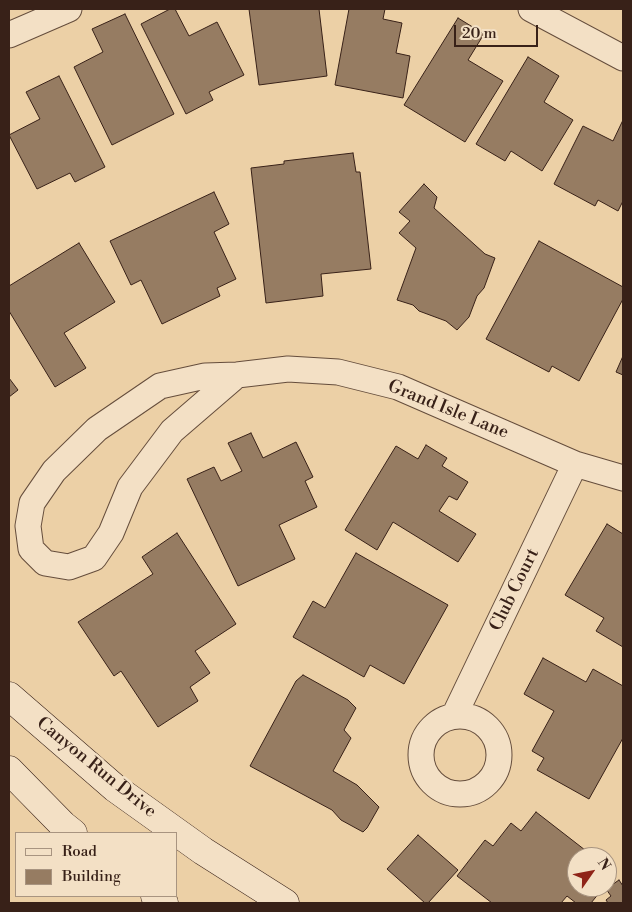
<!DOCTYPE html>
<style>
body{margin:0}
#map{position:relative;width:632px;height:912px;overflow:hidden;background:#ecd0a6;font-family:"Libre Bodoni",serif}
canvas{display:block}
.frame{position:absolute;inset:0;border:10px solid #382118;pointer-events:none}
.legend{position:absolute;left:15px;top:832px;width:162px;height:65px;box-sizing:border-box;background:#f3e0c5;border:1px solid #a89480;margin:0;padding:6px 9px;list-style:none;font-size:15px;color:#382118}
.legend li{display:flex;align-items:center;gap:10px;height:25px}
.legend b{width:25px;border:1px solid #a89480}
.north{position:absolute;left:567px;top:847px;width:50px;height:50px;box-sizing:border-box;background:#f3e0c5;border:1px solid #a89480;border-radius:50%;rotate:57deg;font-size:14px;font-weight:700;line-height:20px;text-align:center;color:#382118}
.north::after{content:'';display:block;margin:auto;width:18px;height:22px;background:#8f2418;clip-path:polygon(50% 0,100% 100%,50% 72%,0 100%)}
.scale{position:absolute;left:454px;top:25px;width:84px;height:22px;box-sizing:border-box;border:2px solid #382118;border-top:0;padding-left:6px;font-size:15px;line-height:18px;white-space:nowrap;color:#382118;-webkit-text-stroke:4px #f3e0c5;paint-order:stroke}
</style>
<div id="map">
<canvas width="632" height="912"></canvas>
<div class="frame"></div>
<ul class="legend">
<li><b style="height:6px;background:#f3e0c5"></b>Road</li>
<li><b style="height:14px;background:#967c62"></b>Building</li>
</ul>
<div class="north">N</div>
<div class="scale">20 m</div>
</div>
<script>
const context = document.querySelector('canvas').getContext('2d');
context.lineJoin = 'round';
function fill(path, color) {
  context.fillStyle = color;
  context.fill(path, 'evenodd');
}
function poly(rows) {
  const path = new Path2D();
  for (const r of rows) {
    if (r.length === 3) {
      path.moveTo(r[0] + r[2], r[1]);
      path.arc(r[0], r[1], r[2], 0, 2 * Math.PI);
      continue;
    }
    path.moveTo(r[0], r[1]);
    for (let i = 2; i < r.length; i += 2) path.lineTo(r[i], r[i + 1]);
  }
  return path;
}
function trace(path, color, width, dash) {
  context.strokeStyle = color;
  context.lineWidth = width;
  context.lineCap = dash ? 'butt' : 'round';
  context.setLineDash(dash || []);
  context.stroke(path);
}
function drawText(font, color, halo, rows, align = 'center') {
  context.font = font + ' "Libre Bodoni",serif';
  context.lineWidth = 5;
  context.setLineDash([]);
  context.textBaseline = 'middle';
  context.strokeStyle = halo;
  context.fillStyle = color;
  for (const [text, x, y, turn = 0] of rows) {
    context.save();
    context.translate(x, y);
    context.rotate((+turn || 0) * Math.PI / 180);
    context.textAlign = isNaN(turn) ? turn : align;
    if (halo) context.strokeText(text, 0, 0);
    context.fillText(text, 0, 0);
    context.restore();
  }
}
const building = poly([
 [170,9,175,9,189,36,217,22,244,75,209,92,213,100,186,114,141,24,170,9],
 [249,9,319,9,327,76,259,85,249,9],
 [349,9,385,9,383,19,402,23,396,53,410,56,403,98,335,85,349,9],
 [125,14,174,114,112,145,74,67,103,52,92,29,125,14],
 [458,18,484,34,468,60,503,81,465,142,404,105,458,18],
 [528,57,559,76,544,102,573,120,542,171,511,151,505,161,476,144,528,57],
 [59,76,105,167,75,182,70,173,37,189,9,135,40,119,26,92,59,76],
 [623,120,623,201,618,211,598,200,595,206,554,184,583,126,613,141,623,120],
 [353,153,356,172,360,172,371,269,321,274,323,296,266,303,251,168,284,164,284,161,353,153],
 [424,184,437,197,434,208,485,254,495,258,484,288,477,296,469,317,457,330,446,321,419,311,413,305,397,300,416,248,399,233,410,221,399,212,424,184],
 [214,192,229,224,214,232,236,279,217,288,220,296,162,324,141,280,131,285,110,241,214,192],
 [539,241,623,287,623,299,579,381,552,366,549,372,486,339,539,241],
 [79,243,115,302,64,333,86,368,55,387,9,311,9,286,79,243],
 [623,356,623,375,616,372,623,356],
 [9,378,18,390,9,397,9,378],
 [251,433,263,458,296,442,313,477,305,481,317,507,279,525,295,559,238,586,187,479,214,467,221,481,242,471,228,443,251,433],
 [426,445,447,458,442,466,468,482,457,500,449,496,439,511,476,534,458,562,393,522,377,550,345,530,396,446,418,459,426,445],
 [607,524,623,534,623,647,596,631,604,618,565,595,607,524],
 [177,533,236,624,195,651,210,673,190,687,198,701,158,727,121,671,114,676,78,622,153,574,142,557,177,533],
 [356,553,448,605,404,684,370,665,364,677,293,637,313,601,325,608,356,553],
 [543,658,586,682,593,669,623,686,623,738,589,799,537,770,544,758,532,751,554,711,524,694,543,658],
 [303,675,348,700,356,708,344,730,351,738,333,771,357,785,379,807,367,828,363,832,341,820,332,810,250,766,296,681,303,675],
 [536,812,594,857,577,857,577,887,604,887,591,903,576,903,567,896,561,903,492,903,457,876,485,840,493,846,511,823,521,831,536,812],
 [418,835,458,870,428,903,425,903,387,869,418,835],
 [607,868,614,873,607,883,607,868],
 [619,880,623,886,623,903,608,903,606,900,611,896,606,889,619,880]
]);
fill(building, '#967c62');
trace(building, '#382118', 1);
const street = poly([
 [531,9,623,58],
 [9,35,69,9],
 [237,375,172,431,130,487,111,533,94,558,69,567,45,563,31,549,28,526,32,503,54,471,97,429,160,386,205,376,237,375,288,369,338,372,398,387,575,464,623,478],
 [460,755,39],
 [454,716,575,464]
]);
const secondary = poly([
 [9,696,115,788,203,851,285,903],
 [9,770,63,825,73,833],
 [155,896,164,903]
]);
trace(street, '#654d3c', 27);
trace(secondary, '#382118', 29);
trace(street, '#f3e0c5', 25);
trace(secondary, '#f3e0c5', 28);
drawText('18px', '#382118', '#f3e0c5', [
 ["Grand Isle Lane",448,410,22],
 ["Club Court",515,590,-64],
 ["Canyon Run Drive",96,768,39]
]);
</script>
